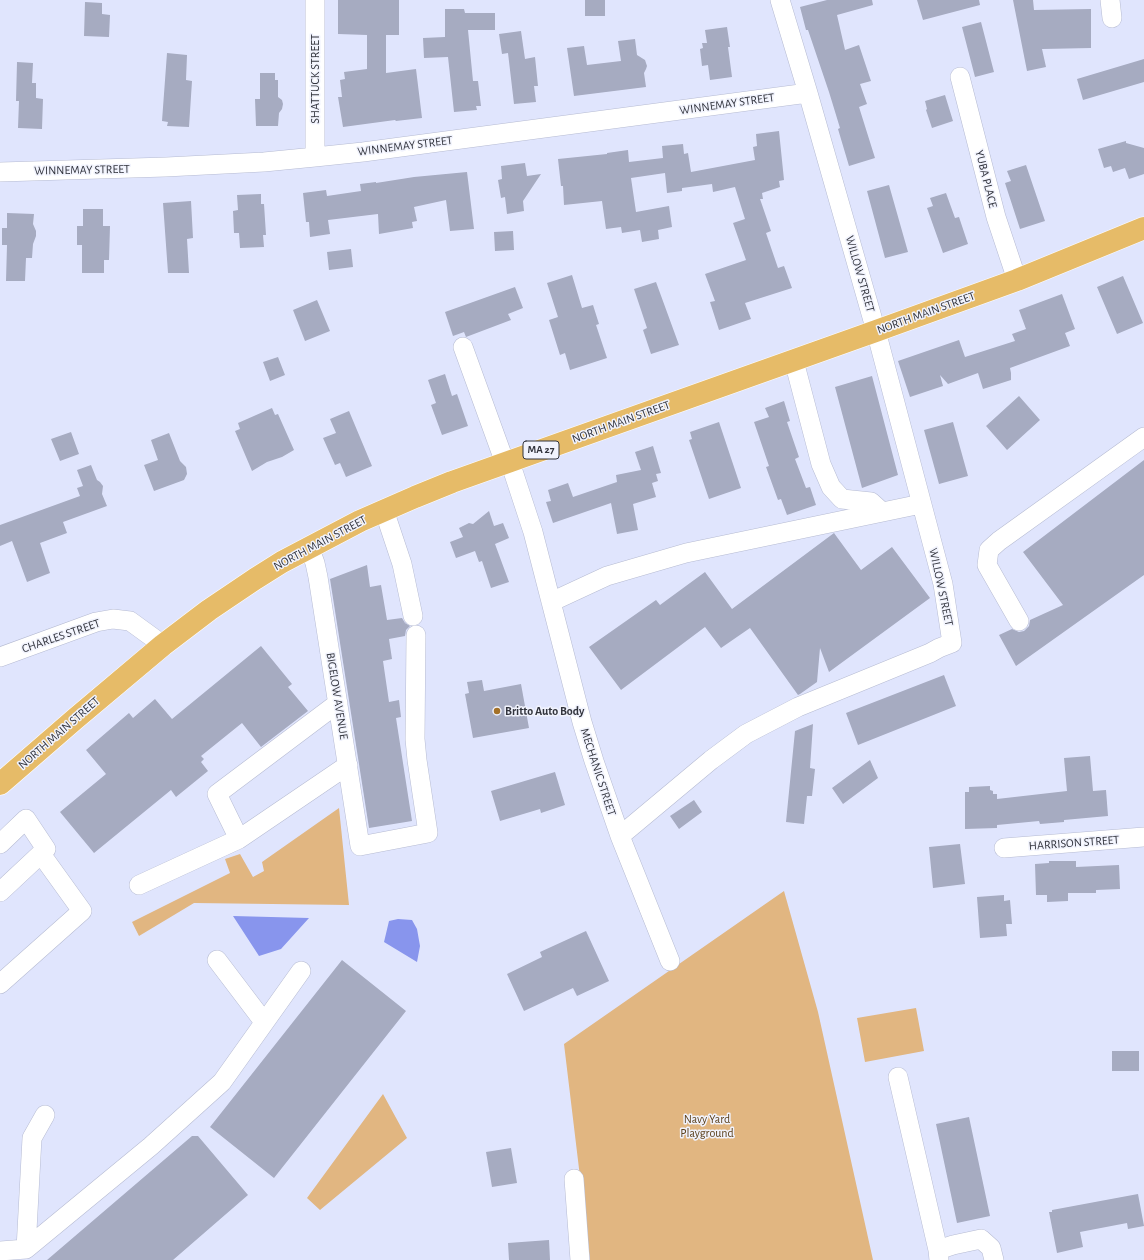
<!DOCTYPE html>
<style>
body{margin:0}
canvas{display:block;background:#e0e5fd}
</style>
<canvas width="1144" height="1260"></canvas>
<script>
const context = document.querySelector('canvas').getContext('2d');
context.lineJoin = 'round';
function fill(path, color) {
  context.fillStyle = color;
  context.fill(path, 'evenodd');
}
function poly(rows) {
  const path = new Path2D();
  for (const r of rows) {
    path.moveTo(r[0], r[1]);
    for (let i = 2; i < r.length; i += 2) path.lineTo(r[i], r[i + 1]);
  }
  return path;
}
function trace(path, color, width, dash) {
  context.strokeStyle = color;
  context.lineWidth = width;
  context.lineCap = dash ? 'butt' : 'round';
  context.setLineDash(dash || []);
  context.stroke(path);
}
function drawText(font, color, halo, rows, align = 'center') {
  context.font = font + ' "Alegreya Sans",sans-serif';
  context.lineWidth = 3;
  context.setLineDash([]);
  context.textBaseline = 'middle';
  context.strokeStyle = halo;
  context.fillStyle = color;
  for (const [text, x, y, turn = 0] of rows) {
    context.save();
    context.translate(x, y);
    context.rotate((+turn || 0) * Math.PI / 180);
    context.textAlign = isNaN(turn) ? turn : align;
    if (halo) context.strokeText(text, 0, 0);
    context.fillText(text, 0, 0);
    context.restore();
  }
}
fill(poly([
 [339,808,349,905,194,903,139,936,132,922,230,873,225,859,240,854,253,877,264,871,262,862],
 [784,891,818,1012,873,1260,590,1260,564,1044],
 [916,1008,924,1051,865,1062,857,1018],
 [383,1094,407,1138,320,1210,307,1198]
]), '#e1b681');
fill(poly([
 [233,916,309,918,281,949,259,956],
 [398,919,412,920,417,929,420,946,417,962,384,942,389,921]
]), '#8895ed');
fill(poly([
 [338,0,399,0,399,35,386,35,386,73,416,69,422,118,396,121,395,120,343,127,338,97,342,97,340,80,345,79,344,72,367,69,367,35,338,34],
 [585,0,605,0,605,16,585,16],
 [827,0,872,0,873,5,837,15,845,50,859,45,871,81,860,84,867,104,859,107,875,158,849,166,838,129,840,128,829,92,808,30,806,30,800,7],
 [917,0,979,0,980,5,923,20],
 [1013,0,1033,0,1034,10,1091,9,1091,48,1042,49,1046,67,1027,71],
 [85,2,102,3,102,14,110,15,109,37,84,36],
 [445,9,464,9,465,13,495,13,495,30,468,30,473,81,478,81,481,106,476,106,477,110,454,112,448,57,424,58,423,38,445,37],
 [981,22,994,72,975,77,962,27],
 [727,27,730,47,728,47,732,77,710,80,708,65,702,66,700,49,703,48,702,43,707,43,705,30],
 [521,31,525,59,535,57,538,86,534,86,536,102,514,104,508,53,502,54,499,34],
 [635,39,637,55,645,60,647,66,646,69,644,73,646,87,574,96,567,48,584,46,587,65,621,61,618,41],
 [167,53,187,55,186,80,192,81,189,127,167,126,168,122,162,121],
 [1144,59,1144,82,1083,100,1077,79],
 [17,62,33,63,32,83,36,83,36,98,43,99,42,129,18,128,19,101,16,101],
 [260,73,275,73,275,80,278,80,278,97,282,100,283,104,282,109,279,113,278,126,256,126,255,99,260,99],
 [945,95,953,121,932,128,926,110,927,109,925,101],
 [779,131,784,180,779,181,780,187,762,193,763,199,760,199,771,231,766,233,778,268,784,266,792,288,745,303,751,319,719,330,710,302,715,301,705,274,746,260,733,223,745,219,735,187,713,192,712,184,682,188,682,191,667,193,665,173,631,178,636,212,669,206,672,227,658,230,659,239,642,242,640,230,622,233,621,227,606,229,602,201,564,205,563,186,561,186,558,159,607,154,607,153,628,150,629,162,663,158,662,146,683,144,684,154,688,153,691,172,755,160,753,147,757,146,756,134],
 [1126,141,1126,143,1144,148,1144,174,1129,179,1125,168,1113,172,1111,166,1104,168,1098,149],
 [525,163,527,176,541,174,523,201,524,211,507,214,505,197,501,198,498,180,502,179,501,166],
 [1026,165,1045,221,1020,229,1005,183,1011,181,1007,171],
 [467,172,474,229,450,231,446,200,414,207,417,221,412,222,413,228,379,234,378,214,328,220,330,234,310,237,309,222,306,222,303,193,326,190,327,196,361,191,360,184,376,182,376,183,414,177],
 [889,185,908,252,885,258,867,191],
 [946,193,955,218,959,217,968,244,943,253,927,208,933,206,930,198],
 [261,194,261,204,264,204,266,235,263,235,264,247,240,248,239,233,234,233,233,211,238,210,237,195],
 [191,201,193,238,187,239,189,273,168,273,163,203],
 [83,209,103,209,103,226,110,226,109,260,104,260,104,273,82,273,82,245,77,245,77,226,83,226],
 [7,213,34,214,33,224,36,231,36,236,33,244,32,258,26,258,25,281,6,281,7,245,2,245,2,228,7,228],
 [513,231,514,250,495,251,494,232],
 [351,249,353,267,329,270,327,252],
 [572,275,582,308,593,305,599,324,596,325,607,358,570,370,565,353,560,355,549,320,558,317,547,283],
 [1123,276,1143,323,1117,334,1097,287],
 [656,282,679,345,651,354,643,330,647,328,634,289],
 [515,287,523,308,508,314,511,320,466,337,464,332,453,336,445,312],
 [1062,294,1075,329,1065,333,1070,346,1010,368,1011,373,1011,380,983,389,978,373,948,384,940,375,943,386,910,397,898,361,959,340,965,357,1015,341,1012,334,1026,329,1019,310],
 [317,300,330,331,305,341,293,310],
 [278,357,285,375,270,381,263,362],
 [445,374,452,396,457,394,468,426,442,435,431,405,436,403,428,380],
 [872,376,898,475,862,488,835,387],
 [1019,396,1040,420,1007,450,986,426],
 [784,401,790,421,787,422,799,457,795,459,806,488,810,487,816,505,787,515,781,499,778,500,766,467,769,466,754,422,769,417,765,408],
 [272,408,275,415,278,414,294,450,282,457,267,462,252,471,235,431,240,429,238,423],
 [349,411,372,466,346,477,340,463,335,465,323,438,336,433,330,419],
 [719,422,741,488,709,499,689,440,692,439,690,432],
 [953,422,968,476,939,484,924,430],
 [71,432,79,454,60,461,51,439],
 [169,433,180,461,186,467,187,474,184,480,154,491,144,465,158,460,151,440],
 [653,446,661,473,656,474,658,481,652,483,656,497,633,504,638,530,617,534,611,503,553,523,546,502,551,501,548,490,568,483,573,497,617,482,616,475,641,470,635,452],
 [1144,460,1144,575,1016,666,999,635,1012,629,1019,632,1024,631,1029,626,1030,620,1063,605,1023,552],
 [91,465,97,480,100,482,103,486,102,494,107,506,63,522,67,533,40,543,50,573,27,582,12,541,0,546,0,525,80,496,77,488,83,486,77,470],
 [489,511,494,526,503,523,509,538,495,544,509,582,491,588,482,561,479,562,475,551,456,558,450,542,463,537,459,528,469,523,473,524],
 [834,533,861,570,892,547,930,598,829,672,820,648,817,682,800,694,798,695,750,628,721,648,705,627,621,690,589,647,656,600,660,605,705,572,732,609],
 [367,565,370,587,381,585,387,620,402,618,405,623,410,626,406,630,405,636,389,639,392,659,383,661,389,702,399,700,401,717,396,718,412,821,369,828,330,579],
 [261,646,292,684,288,687,308,711,261,747,242,723,201,756,204,759,201,762,208,771,176,797,171,790,94,853,60,812,106,774,86,750,129,713,133,718,155,699,172,719],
 [944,675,956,706,858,745,846,713],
 [482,680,484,691,521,684,529,728,473,738,465,694,469,693,467,682],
 [813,724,810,768,815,769,812,796,807,796,804,824,786,822,795,731],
 [1090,756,1093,791,1106,790,1108,816,1064,820,1064,822,1040,824,1039,821,997,825,997,828,965,829,965,792,969,792,969,787,990,786,990,790,993,791,993,794,997,794,997,799,1067,791,1064,758],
 [870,760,878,778,843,804,832,788],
 [555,772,565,805,541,813,540,809,500,821,491,791],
 [694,800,702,812,679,829,670,816],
 [960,844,965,884,933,888,929,847],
 [1049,861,1076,861,1076,867,1119,865,1120,889,1096,890,1096,893,1068,893,1068,901,1047,902,1047,895,1036,895,1035,864,1049,863],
 [1004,895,1004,901,1010,900,1012,924,1006,924,1007,936,980,938,977,897],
 [586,931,609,981,577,996,573,988,524,1011,507,974,542,957,540,952],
 [342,960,406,1011,274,1178,210,1127],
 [1112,1051,1139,1051,1139,1071,1112,1071],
 [969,1117,990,1216,957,1223,936,1124],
 [192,1136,198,1136,248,1195,173,1260,47,1260],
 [511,1148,517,1183,492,1187,486,1152],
 [1138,1194,1144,1226,1128,1229,1127,1223,1080,1232,1083,1247,1057,1253,1049,1212,1052,1212,1052,1210],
 [549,1240,550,1260,509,1260,508,1243]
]), '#a6abc1');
const minor = poly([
 [1110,0,1112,18],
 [960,77,996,217,1017,280],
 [315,157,315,0],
 [0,172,166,167,264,162,315,157,363,152,808,93],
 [463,347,505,463],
 [794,361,821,464,831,487,842,499,871,502,882,512],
 [510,462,533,532,582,722,594,761,620,836,670,961],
 [384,510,402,564,413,616],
 [309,547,315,563,318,577,360,846,428,833,417,760,415,739,416,635],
 [551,602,607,576,686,553,921,504],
 [1019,621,987,565,989,550,999,541,1144,437],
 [0,657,96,622,113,619,130,621,163,645],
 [338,703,217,794,239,839,348,765],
 [620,836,711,760,746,734,798,707,930,653,939,648,952,643,943,584,876,331,808,93,780,0],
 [0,844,26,819,46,849,0,892],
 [1004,848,1144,837],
 [139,885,239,839],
 [217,960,264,1022],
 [0,984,82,911,41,854],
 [898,1077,938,1250],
 [574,1179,580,1260],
 [26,1249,32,1138,45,1115],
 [0,1251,26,1249,151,1146,222,1082,301,971],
 [939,1260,938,1250,953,1245,981,1239,991,1248,994,1260]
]);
const major = poly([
 [0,784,75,719,163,645,209,610,255,579,282,562,360,521,415,497,452,482,876,331,1017,280,1144,228]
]);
trace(minor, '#b6bbd2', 20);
trace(major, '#fff', 23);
trace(minor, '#fff', 19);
trace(major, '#e6bb68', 22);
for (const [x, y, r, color] of [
 [497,711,4,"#a47128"]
]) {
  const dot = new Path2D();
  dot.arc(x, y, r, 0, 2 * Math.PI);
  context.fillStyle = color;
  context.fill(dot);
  trace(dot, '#f1f3fd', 1.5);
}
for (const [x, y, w] of [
 [541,450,36]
]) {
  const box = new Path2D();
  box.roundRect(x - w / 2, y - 9, w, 18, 3);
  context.fillStyle = '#f1f3fd';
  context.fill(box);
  trace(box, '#32343d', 1);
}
drawText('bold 11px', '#32343d', null, [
 ["MA 27",541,450]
]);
drawText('12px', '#32343d', '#f1f3fd', [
 ["SHATTUCK STREET",315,79,-90],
 ["WINNEMAY STREET",727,104,-8],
 ["WINNEMAY STREET",405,146,-7],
 ["WINNEMAY STREET",82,170,-1],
 ["YUBA PLACE",986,179,76],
 ["WILLOW STREET",860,274,74],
 ["NORTH MAIN STREET",926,313,-20],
 ["NORTH MAIN STREET",621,422,-20],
 ["NORTH MAIN STREET",320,543,-28],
 ["WILLOW STREET",941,587,78],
 ["CHARLES STREET",61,636,-19],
 ["BIGELOW AVENUE",337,696,81],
 ["NORTH MAIN STREET",59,733,-41],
 ["MECHANIC STREET",598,772,72],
 ["HARRISON STREET",1074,843,-4]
]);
drawText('bold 12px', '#32343d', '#f1f3fd', [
 ["Britto Auto Body",505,711]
], 'left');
drawText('12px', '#5c411c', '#f1f3fd', [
 ["Navy Yard",707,1119],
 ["Playground",707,1133]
]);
</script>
